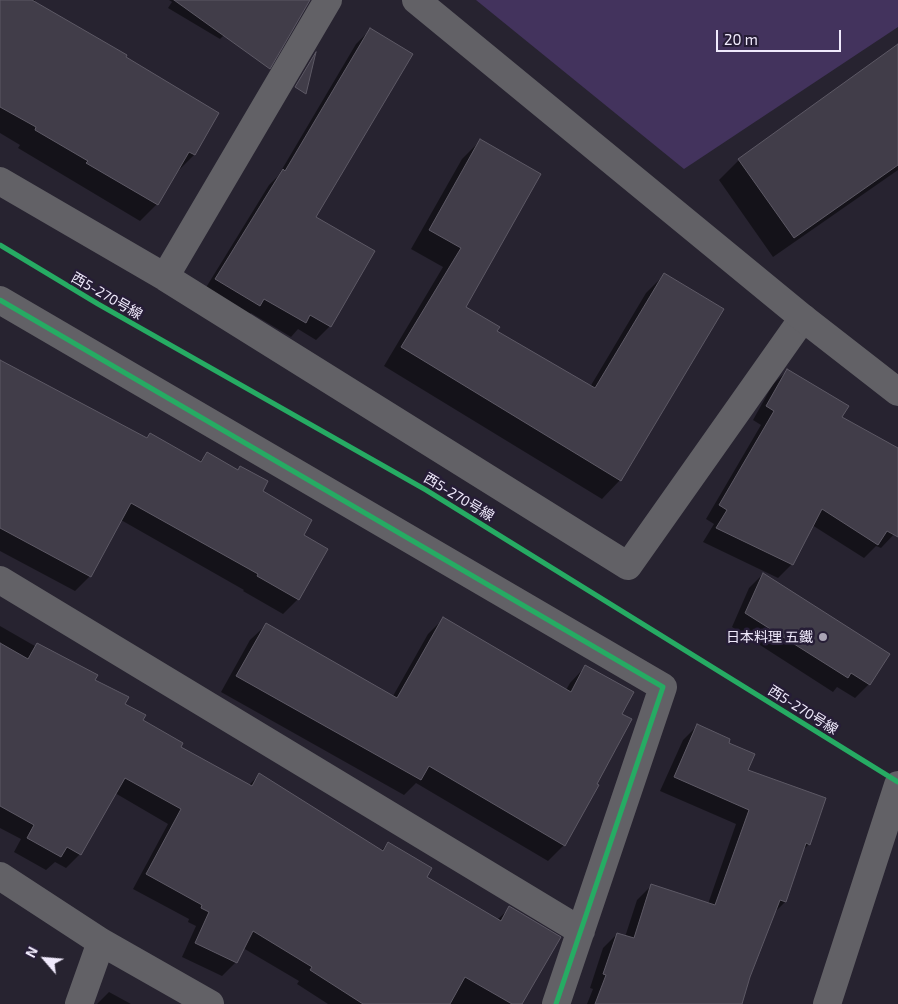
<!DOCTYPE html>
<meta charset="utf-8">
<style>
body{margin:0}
#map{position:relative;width:898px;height:1004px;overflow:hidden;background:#272330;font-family:"Exo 2",sans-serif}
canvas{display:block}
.north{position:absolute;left:20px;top:934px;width:50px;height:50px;-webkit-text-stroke:4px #261d36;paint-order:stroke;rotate:297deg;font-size:14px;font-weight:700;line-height:20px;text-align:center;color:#f0eafc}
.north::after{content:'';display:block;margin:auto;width:18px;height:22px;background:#f0eafc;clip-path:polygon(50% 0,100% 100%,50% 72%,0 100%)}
.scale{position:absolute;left:716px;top:30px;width:125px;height:22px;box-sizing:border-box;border:2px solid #f0eafc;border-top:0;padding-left:6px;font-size:15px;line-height:18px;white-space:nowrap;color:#f0eafc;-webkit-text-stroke:4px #261d36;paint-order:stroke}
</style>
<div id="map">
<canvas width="898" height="1004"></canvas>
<div class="north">N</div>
<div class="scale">20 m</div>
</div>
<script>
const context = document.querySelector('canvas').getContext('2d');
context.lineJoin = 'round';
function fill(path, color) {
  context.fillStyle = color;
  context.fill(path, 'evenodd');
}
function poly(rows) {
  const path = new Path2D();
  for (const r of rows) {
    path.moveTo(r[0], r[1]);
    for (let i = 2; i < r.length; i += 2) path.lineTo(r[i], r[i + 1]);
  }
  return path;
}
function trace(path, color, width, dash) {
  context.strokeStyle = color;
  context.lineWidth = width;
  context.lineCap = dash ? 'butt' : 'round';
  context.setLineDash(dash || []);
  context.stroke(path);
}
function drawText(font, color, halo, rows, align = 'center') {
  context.font = font + ' "Exo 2","Noto Sans JP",sans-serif';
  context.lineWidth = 5;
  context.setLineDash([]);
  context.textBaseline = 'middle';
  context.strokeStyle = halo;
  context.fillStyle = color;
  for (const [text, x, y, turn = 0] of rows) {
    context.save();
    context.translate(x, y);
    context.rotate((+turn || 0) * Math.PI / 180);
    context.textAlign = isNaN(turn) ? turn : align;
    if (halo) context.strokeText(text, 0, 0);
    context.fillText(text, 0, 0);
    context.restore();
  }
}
fill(poly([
 [476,0,898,0,898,27,684,169]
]), '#43335d');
fill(poly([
 [0,0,35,0,34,3,124,57,194,155,177,172,157,204,140,221,18,148,20,145,0,133],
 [169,0,249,0,234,25,220,39,168,8,172,2],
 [370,30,314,217,330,326,316,340,298,329,291,337,251,313,245,319,202,294,269,185,278,176,356,44],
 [898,46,898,170,773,257,719,180,739,160],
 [480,141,464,307,496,332,590,387,646,293,664,275,620,480,602,499,384,366,443,267,411,249,462,159],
 [0,362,145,439,150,434,199,462,207,454,237,471,240,467,302,536,326,549,298,599,283,614,243,591,244,590,121,520,90,576,75,591,0,551],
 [787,371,840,418,898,458,898,530,881,548,876,546,864,558,812,525,792,564,778,578,703,542,714,524,706,519,761,425,753,420,773,384],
 [763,574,869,684,855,698,837,687,833,692,732,627,749,588],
 [443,619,566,690,570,683,585,667,620,714,564,845,548,861,416,783,404,795,221,692,250,640,266,625,393,696,428,634],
 [0,626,94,680,142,720,179,747,249,785,259,775,381,851,388,843,425,877,497,920,510,908,520,1004,328,1004,297,984,299,981,243,948,236,962,222,976,182,957,196,926,188,922,189,919,133,889,168,824,115,793,80,854,66,868,55,862,46,870,14,852,21,839,0,828],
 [697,726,728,744,746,771,809,844,802,851,785,902,774,913,740,1004,587,1004,593,989,590,988,603,948,617,934,625,937,637,900,651,886,708,904,736,824,660,791,683,740],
 [109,992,131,1004,97,1004]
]), '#0007');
const building = poly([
 [0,0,32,0,127,55,126,57,219,113,195,155,189,152,158,205,86,163,88,161,35,130,36,127,0,107,0,0],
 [174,0,310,0,270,69,174,0],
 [370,28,413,54,316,217,375,251,331,327,310,315,306,323,264,299,260,306,215,279,283,169,285,171,370,28],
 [898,44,898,165,794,238,738,159,898,44],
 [316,52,306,94,295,87,316,52],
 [480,139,541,174,466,307,500,327,497,331,595,388,664,273,724,309,621,481,401,347,461,248,429,230,480,139],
 [0,360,147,438,150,433,201,462,207,452,238,470,240,466,268,481,263,491,312,520,304,535,328,549,299,600,257,576,258,574,131,503,91,577,0,528,0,360],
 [787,369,849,406,842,417,898,448,898,537,887,531,878,545,822,509,793,565,716,528,727,510,719,505,774,411,766,406,787,369],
 [763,573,890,654,870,685,851,673,848,678,745,613,763,573],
 [443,617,571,692,585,665,634,692,622,714,632,719,597,784,599,785,565,846,429,766,421,780,236,676,266,623,397,698,443,617],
 [0,643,28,659,37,643,98,675,95,680,129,697,125,704,146,715,143,720,183,743,181,747,252,786,259,773,383,851,388,842,432,868,427,877,501,921,509,906,561,937,522,1004,512,1004,465,977,450,1004,363,1004,310,970,312,967,253,931,237,963,195,943,209,912,201,908,202,905,146,874,181,809,125,778,81,855,67,847,61,857,27,838,34,825,0,806,0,643],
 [697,724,730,739,729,743,755,754,748,770,826,798,810,845,806,843,786,902,780,900,750,977,742,1004,595,1004,606,975,603,974,617,933,634,938,651,884,715,905,749,810,674,777,697,724]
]);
fill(building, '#413d49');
trace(building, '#5d5965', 1);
trace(poly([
 [0,181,165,277,628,566,803,318],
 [165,277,328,0],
 [0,300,663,687,556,1004],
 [0,580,581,931],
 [0,876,101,942,210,1004],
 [79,1004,101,942]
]), '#626166', 28);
trace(poly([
 [416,0,803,318,898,392],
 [827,1004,898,785]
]), '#626166', 28);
trace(poly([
 [0,245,98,304,426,490,898,782],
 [0,300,663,687,556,1004]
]), '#26ab63', 5);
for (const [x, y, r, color] of [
 [823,637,5,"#aaa4b5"]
]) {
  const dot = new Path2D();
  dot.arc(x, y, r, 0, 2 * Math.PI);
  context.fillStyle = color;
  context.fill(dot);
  trace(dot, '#261d36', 2);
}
drawText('14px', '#f0eafc', '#261d36', [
 ["西5-270号線",107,296,30],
 ["西5-270号線",459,497,31],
 ["西5-270号線",803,710,32]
]);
drawText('14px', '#f0eafc', '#261d36', [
 ["日本料理 五鐵",813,637]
], 'right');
</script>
